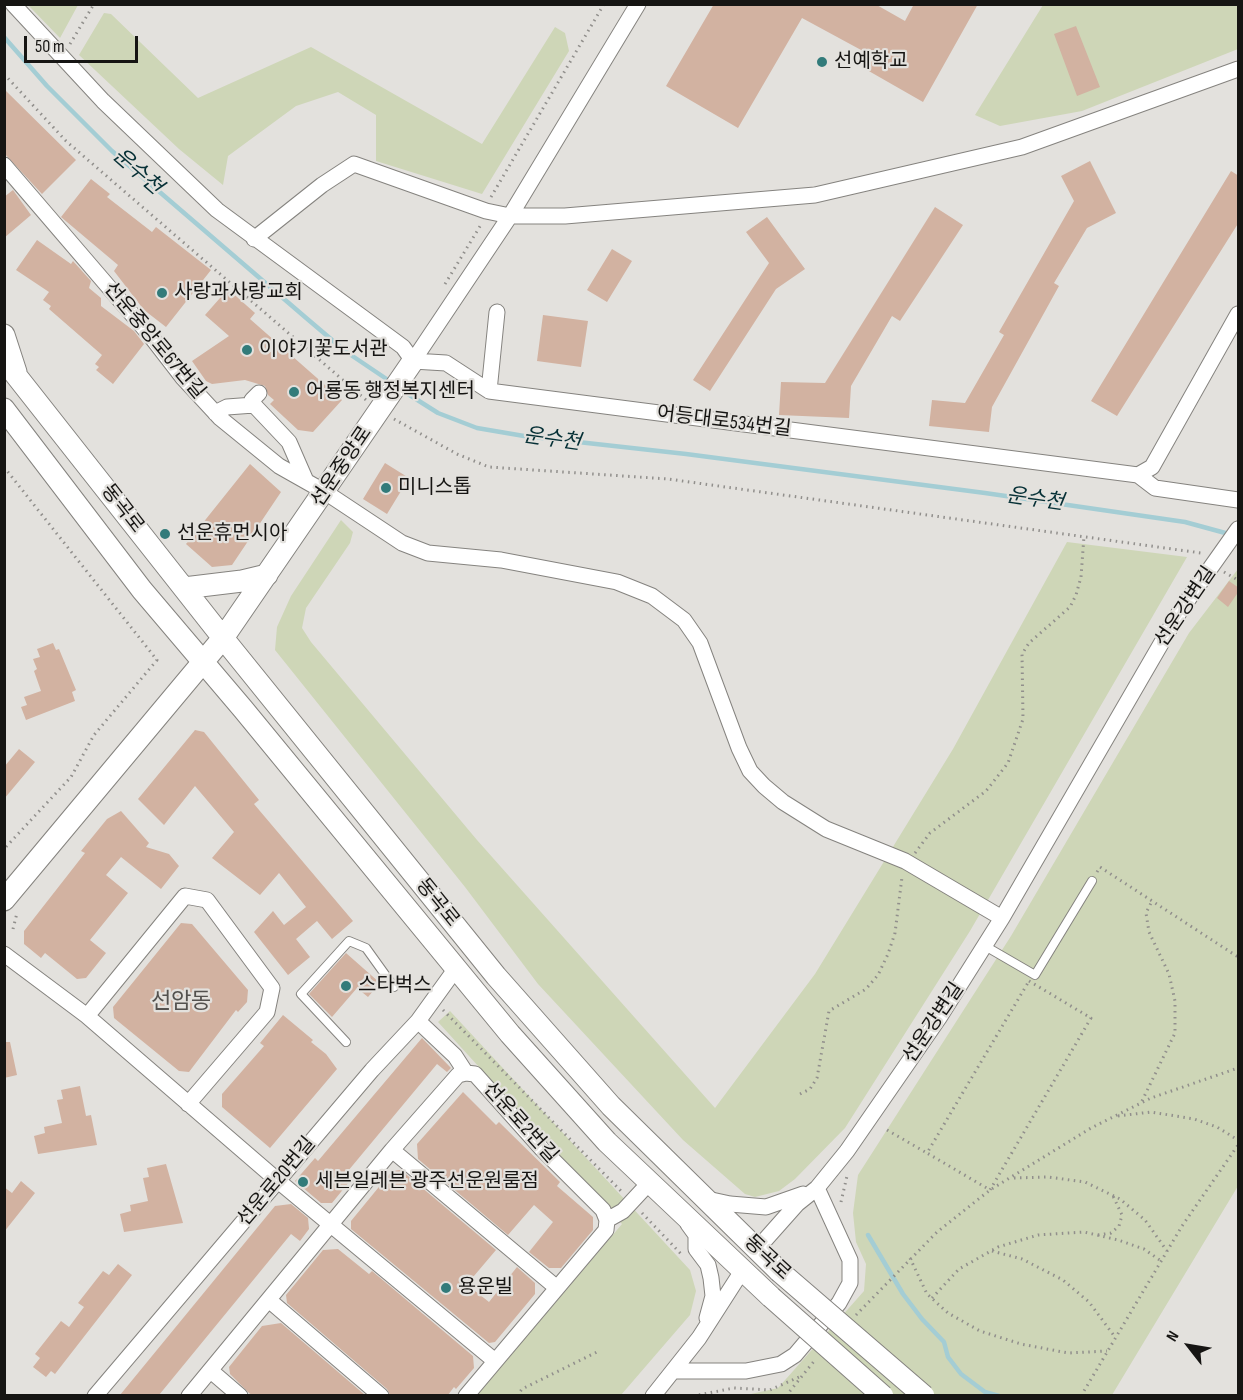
<!DOCTYPE html>
<meta charset="utf-8">
<style>
body{margin:0}
#map{position:relative;width:1243px;height:1400px;overflow:hidden;background:#e3e1dd;font-family:"Sofia Sans Condensed",sans-serif}
canvas{display:block}
.frame{position:absolute;inset:0;border:6px solid #161513;pointer-events:none}
.north{position:absolute;left:1159px;top:1316px;width:60px;height:60px;-webkit-text-stroke:4px #e3e1dd;paint-order:stroke;rotate:301deg;font-size:16px;font-weight:700;line-height:24px;text-align:center;color:#161513}
.north::after{content:'';display:block;margin:auto;width:21px;height:27px;background:#161513;clip-path:polygon(50% 0,100% 100%,50% 72%,0 100%)}
.scale{position:absolute;left:24px;top:36px;width:114px;height:27px;box-sizing:border-box;border:3px solid #161513;border-top:0;padding-left:8px;font-size:18px;line-height:21px;white-space:nowrap;color:#161513;-webkit-text-stroke:4px #e3e1dd;paint-order:stroke}
</style>
<div id="map">
<canvas width="1243" height="1400"></canvas>
<div class="frame"></div>
<div class="north">N</div>
<div class="scale">50 m</div>
</div>
<script>
const context = document.querySelector('canvas').getContext('2d');
context.lineJoin = 'round';
function fill(path, color) {
  context.fillStyle = color;
  context.fill(path, 'evenodd');
}
function poly(rows) {
  const path = new Path2D();
  for (const r of rows) {
    path.moveTo(r[0], r[1]);
    for (let i = 2; i < r.length; i += 2) path.lineTo(r[i], r[i + 1]);
  }
  return path;
}
function trace(path, color, width, dash) {
  context.strokeStyle = color;
  context.lineWidth = width;
  context.lineCap = dash ? 'butt' : 'round';
  context.setLineDash(dash || []);
  context.stroke(path);
}
function drawText(font, color, halo, rows, align = 'center') {
  context.font = font + ' "Sofia Sans Condensed","Noto Sans KR",sans-serif';
  context.lineWidth = 4.5;
  context.setLineDash([]);
  context.textBaseline = 'middle';
  context.strokeStyle = halo;
  context.fillStyle = color;
  for (const [text, x, y, turn = 0] of rows) {
    context.save();
    context.translate(x, y);
    context.rotate((+turn || 0) * Math.PI / 180);
    context.textAlign = isNaN(turn) ? turn : align;
    if (halo) context.strokeText(text, 0, 0);
    context.fillText(text, 0, 0);
    context.restore();
  }
}
fill(poly([
 [28,5,78,5,60,38],
 [1043,5,1238,5,1238,49,1082,111,1000,126,975,115],
 [104,13,111,14,198,98,311,47,482,144,555,27,565,33,569,51,482,194,376,161,376,115,338,92,296,106,228,156,223,185,179,149,79,55],
 [341,520,353,532,350,543,306,608,302,628,311,642,477,840,715,1108,815,974,953,749,1067,542,1187,557,970,931,845,1128,795,1179,779,1191,755,1197,745,1194,683,1140,538,984,465,887,275,650,277,627,291,596],
 [1238,569,1238,1186,1112,1395,742,1396,778,1388,864,1291,866,1264,856,1242,853,1213,858,1175,1011,936,1189,633],
 [450,1011,690,1270,696,1291,690,1315,621,1395,477,1395,622,1224,438,1022]
]), '#ced6b7');
trace(poly([
 [4,37,47,86,112,151,305,317,345,351,391,382],
 [400,389,438,413,477,428,524,436,686,454,985,493,1185,522,1229,534],
 [868,1235,903,1294,922,1319,944,1342,948,1357,961,1374,985,1392,999,1396]
]), '#a4cdd4', 4.5);
fill(poly([
 [714,4,875,4,905,21,914,4,978,4,923,102,867,70,874,57,802,18,738,128,666,86],
 [1076,26,1100,87,1077,96,1054,34],
 [4,89,76,160,42,194,4,153],
 [1090,161,1116,213,1087,228,1054,283,1059,286,992,407,989,432,929,426,932,400,965,403,1004,335,999,332,1074,201,1061,176],
 [1231,171,1239,176,1239,222,1117,416,1091,401],
 [91,179,110,194,107,197,152,232,156,227,211,270,166,327,144,310,114,271,118,265,61,217],
 [13,190,31,215,4,238,4,197],
 [935,207,963,225,900,321,892,316,851,386,849,418,779,415,781,382,825,383],
 [767,217,805,269,776,289,710,391,693,380,769,263,746,232],
 [37,240,71,264,73,261,91,281,89,288,101,298,101,306,134,331,144,344,113,384,96,370,99,367,95,364,102,355,49,309,51,306,43,300,49,292,16,270],
 [612,249,632,261,607,302,587,290],
 [228,289,255,313,250,319,342,400,313,432,298,430,270,404,274,400,268,395,265,386,245,380,212,384,206,381,192,361,229,336,205,315],
 [543,315,588,321,581,367,537,361],
 [385,463,409,478,387,514,363,499],
 [250,464,281,492,232,565,212,567,186,544],
 [1229,581,1239,588,1239,591,1228,607,1217,598],
 [53,643,56,650,59,649,76,690,72,692,75,701,26,720,21,707,27,705,24,697,41,691,34,671,37,669,33,659,40,657,37,649],
 [195,730,204,732,259,800,254,804,353,921,332,939,317,921,296,939,310,957,288,975,254,932,273,911,284,925,306,907,279,873,260,895,212,858,234,832,195,786,164,825,138,799],
 [19,749,35,762,4,799,4,767],
 [121,811,149,843,146,847,169,854,179,866,161,889,121,857,106,875,128,893,90,940,106,953,86,978,77,979,45,953,41,958,24,944,24,931,85,853,81,851,107,819],
 [181,923,192,924,248,990,247,1002,238,1012,236,1010,189,1072,179,1071,114,1018,113,1007],
 [346,953,380,983,368,997,357,988,332,1017,309,994],
 [283,1015,313,1040,311,1042,326,1054,337,1069,270,1148,222,1107,222,1094,264,1046,260,1043],
 [422,1038,451,1068,447,1072,437,1064,348,1171,354,1176,332,1203,321,1203,295,1181,315,1158,318,1161],
 [4,1042,10,1042,17,1075,4,1078],
 [80,1086,86,1116,91,1115,97,1145,38,1154,34,1136,45,1133,44,1127,62,1123,57,1100,63,1099,61,1090],
 [463,1092,496,1125,499,1122,560,1182,557,1186,593,1217,593,1230,561,1268,549,1268,529,1252,553,1222,534,1205,508,1235,418,1159,417,1144],
 [166,1164,183,1223,124,1232,120,1214,131,1211,130,1205,148,1201,143,1178,149,1177,147,1168],
 [401,1170,496,1250,468,1283,470,1287,489,1302,517,1267,535,1283,535,1294,495,1342,489,1343,351,1229,351,1221,392,1171],
 [21,1181,35,1193,4,1232,4,1187,12,1193],
 [291,1204,308,1218,309,1229,300,1241,291,1234,159,1395,120,1395,275,1206],
 [338,1249,369,1274,372,1271,473,1356,474,1368,456,1389,454,1387,448,1395,390,1395,387,1389,287,1303,286,1295,323,1250],
 [118,1264,132,1275,55,1374,51,1371,46,1377,33,1367,40,1358,35,1354,61,1321,69,1327,84,1307,78,1303,103,1271,109,1275],
 [281,1323,365,1395,252,1395,249,1393,230,1374,229,1367,262,1326]
]), '#d2b2a1');
const lane = poly([
 [985,946,1035,975,1092,881],
 [346,1042,301,994,349,941,366,948,394,987]
]);
const street = poly([
 [13,4,103,101,217,210,403,347,413,361],
 [4,165,149,334,183,378,220,418,279,466,325,492,402,543,428,553,501,560,617,582,652,596,684,620,700,643,739,748,750,771,764,786,783,802,826,829,905,861,1002,918],
 [254,239,322,185,354,164,486,211,510,216,565,216,815,195,1022,147,1238,69],
 [413,361,446,363,489,391,1138,475,1155,488,1238,500],
 [413,361,510,216,638,4],
 [489,391,497,312],
 [259,393,252,400,254,405,289,442,306,481],
 [215,413,227,407,254,405],
 [1138,475,1152,467,1238,314],
 [4,954,87,1016,277,1180,495,1361],
 [87,1016,185,896,207,900,272,988,267,1012,188,1104],
 [418,1021,455,1056,466,1073],
 [392,1150,557,1288],
 [707,1199,730,1204,766,1207,803,1194],
 [607,1220,623,1211,650,1182],
 [688,1224,696,1235,696,1249,708,1265,711,1278,713,1296,707,1318],
 [757,1249,797,1204,817,1188,847,1151,939,1018,1002,918,1180,611,1238,529],
 [270,1301,381,1396],
 [211,1371,240,1396],
 [673,1371,746,1371,781,1364,795,1355,839,1303,850,1283,850,1260,817,1188],
 [95,1396,372,1070,418,1021,457,967],
 [189,1396,392,1150,458,1075,466,1073,475,1074,542,1149,603,1210,607,1220,606,1230,466,1396],
 [653,1396,699,1338,742,1271]
]);
const secondary = poly([
 [4,335,16,372],
 [4,360,223,638,496,976,611,1106,779,1271],
 [4,409,142,590,243,709,510,1034,607,1142,771,1297],
 [184,588,242,581,267,575],
 [4,900,223,638,413,361]
]);
trace(lane, '#85837f', 10);
trace(street, '#85837f', 17);
trace(secondary, '#85837f', 23);
trace(poly([
 [70,44,94,4],
 [4,74,66,141,366,400],
 [491,197,604,4],
 [445,284,482,223],
 [394,419,457,454,489,467,668,479,1201,553],
 [4,467,157,660,94,735,71,777,4,849],
 [1224,572,1238,580],
 [915,853,930,833,986,791,1008,763,1023,719,1022,654,1029,643,1070,607,1076,595,1081,577,1084,536],
 [1097,872,1100,867,1238,957],
 [13,929,17,913],
 [1029,981,1091,1018,990,1190,927,1153,1029,981],
 [443,1010,621,1191],
 [800,1094,810,1089,817,1078,829,1011,866,989,878,975,888,954,895,933,902,877],
 [1142,1101,1175,1033,1175,1001,1169,974,1149,932,1146,913,1152,901],
 [1118,1116,1151,1112,1194,1119,1217,1127,1238,1140],
 [887,1130,927,1153],
 [1014,1178,1048,1177,1085,1182,1120,1199,1145,1220,1167,1251],
 [841,1202,847,1176],
 [642,1213,683,1256],
 [1098,1235,1111,1233,1119,1226,1122,1215,1113,1196],
 [992,1251,1022,1259,1063,1280,1089,1302,1115,1337],
 [910,1258,927,1294,948,1313,980,1331,1021,1344,1068,1353,1107,1351],
 [932,1298,959,1269,998,1247,1038,1235,1084,1232,1118,1240,1144,1249,1161,1261],
 [856,1315,937,1232,990,1190,1091,1128,1151,1098,1238,1068],
 [517,1396,522,1389,599,1351],
 [693,1396,734,1388,770,1390,799,1377],
 [786,1396,815,1360],
 [1081,1396,1182,1226,1238,1145]
]), '#918f8c', 3, [1.5, 4.5]);
trace(lane, '#fff', 8);
trace(street, '#fff', 15);
trace(secondary, '#fff', 21);
const secondaryBridge = poly([
 [779,1271,924,1396],
 [771,1297,883,1396]
]);
trace(secondaryBridge, '#85837f', 23, []);
trace(secondaryBridge, '#fff', 21);
for (const [x, y, r, color] of [
 [822,62,6,"#327b7a"],
 [162,293,6,"#327b7a"],
 [247,350,6,"#327b7a"],
 [294,392,6,"#327b7a"],
 [386,488,6,"#327b7a"],
 [165,534,6,"#327b7a"],
 [346,986,6,"#327b7a"],
 [303,1182,6,"#327b7a"],
 [446,1288,6,"#327b7a"]
]) {
  const dot = new Path2D();
  dot.arc(x, y, r, 0, 2 * Math.PI);
  context.fillStyle = color;
  context.fill(dot);
  trace(dot, '#e3e1dd', 2);
}
drawText('20px', '#161513', '#e3e1dd', [
 ["선예학교",834,62],
 ["사랑과사랑교회",174,293],
 ["이야기꽃도서관",259,350],
 ["어룡동 행정복지센터",306,392],
 ["미니스톱",398,488],
 ["선운휴먼시아",177,534],
 ["스타벅스",358,986],
 ["세븐일레븐 광주선운원룸점",315,1182],
 ["용운빌",458,1288]
], 'left');
drawText('20px', '#161513', '#e3e1dd', [
 ["선운중앙로67번길",154,341,50],
 ["어등대로534번길",724,422,7],
 ["선운중앙로",342,467,-56],
 ["동곡로",122,509,52],
 ["선운강변길",1186,607,-56],
 ["동곡로",437,903,51],
 ["선운강변길",934,1023,-56],
 ["선운로2번길",520,1123,48],
 ["선운로20번길",277,1182,-50],
 ["동곡로",767,1258,43]
]);
drawText('italic 21px', '#063036', '#e3e1dd', [
 ["운수천",137,172,41],
 ["운수천",552,440,8],
 ["운수천",1035,500,8]
]);
drawText('22px', '#53514e', '#e3e1dd', [
 ["선암동",181,1002]
]);
</script>
